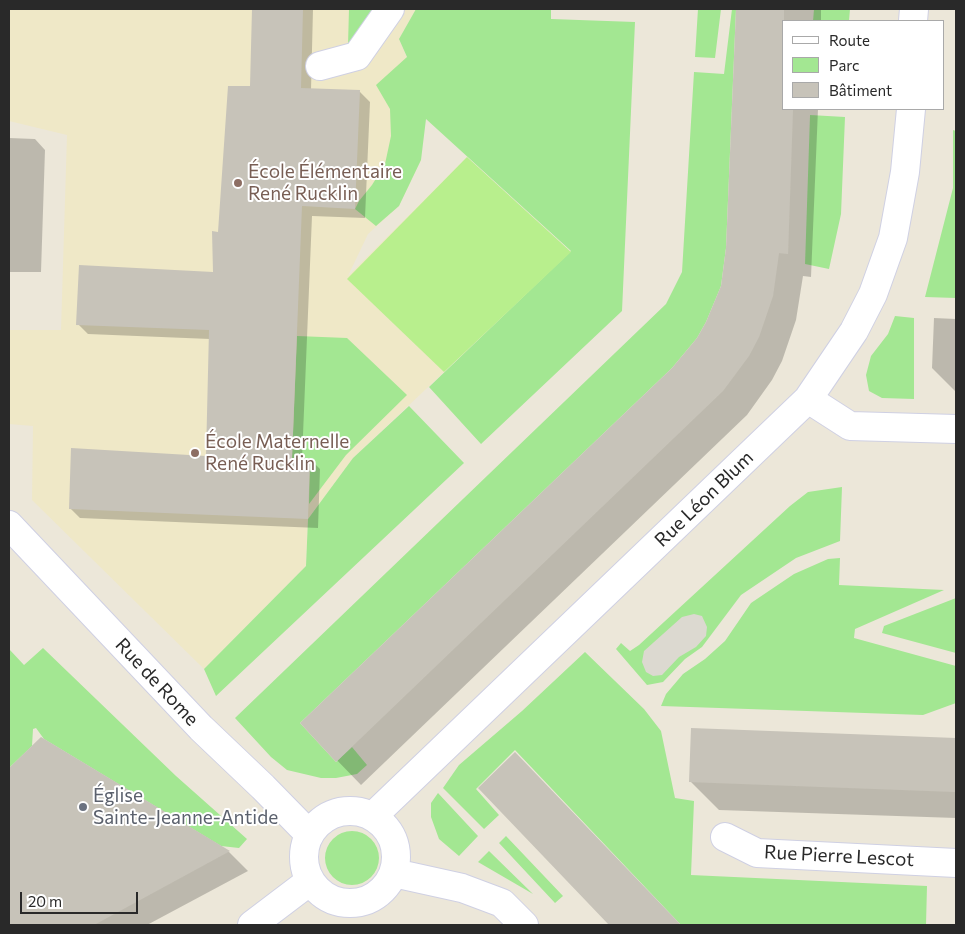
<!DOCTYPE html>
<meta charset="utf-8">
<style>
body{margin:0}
#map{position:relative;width:965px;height:934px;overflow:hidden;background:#ece7d9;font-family:Commissioner,sans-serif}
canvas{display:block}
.frame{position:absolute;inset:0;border:10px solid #292929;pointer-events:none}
.legend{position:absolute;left:782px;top:20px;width:162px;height:90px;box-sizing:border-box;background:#fff;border:1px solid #a9a9a9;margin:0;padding:6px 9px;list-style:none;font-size:15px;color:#292929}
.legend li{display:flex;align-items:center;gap:10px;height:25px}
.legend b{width:25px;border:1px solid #a9a9a9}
.scale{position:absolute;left:20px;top:892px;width:118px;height:22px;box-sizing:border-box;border:2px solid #292929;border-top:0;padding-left:6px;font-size:15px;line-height:18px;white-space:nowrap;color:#292929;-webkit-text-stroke:4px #fff;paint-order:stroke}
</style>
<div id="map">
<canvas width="965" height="934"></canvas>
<div class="frame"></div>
<ul class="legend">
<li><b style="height:6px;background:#fff"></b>Route</li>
<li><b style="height:14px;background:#a3e792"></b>Parc</li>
<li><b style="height:14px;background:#c7c3b9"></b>Bâtiment</li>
</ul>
<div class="scale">20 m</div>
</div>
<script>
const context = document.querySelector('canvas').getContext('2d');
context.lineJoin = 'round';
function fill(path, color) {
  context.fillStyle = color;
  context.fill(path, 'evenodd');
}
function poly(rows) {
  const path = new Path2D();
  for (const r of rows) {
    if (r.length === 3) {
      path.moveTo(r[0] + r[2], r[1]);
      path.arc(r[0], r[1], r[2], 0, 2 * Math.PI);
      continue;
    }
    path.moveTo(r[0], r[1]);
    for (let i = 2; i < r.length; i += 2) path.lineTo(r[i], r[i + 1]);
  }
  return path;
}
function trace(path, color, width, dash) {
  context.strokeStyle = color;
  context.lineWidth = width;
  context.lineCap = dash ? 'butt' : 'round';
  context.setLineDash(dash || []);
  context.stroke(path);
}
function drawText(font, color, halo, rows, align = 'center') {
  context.font = font + ' Commissioner,sans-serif';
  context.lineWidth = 4;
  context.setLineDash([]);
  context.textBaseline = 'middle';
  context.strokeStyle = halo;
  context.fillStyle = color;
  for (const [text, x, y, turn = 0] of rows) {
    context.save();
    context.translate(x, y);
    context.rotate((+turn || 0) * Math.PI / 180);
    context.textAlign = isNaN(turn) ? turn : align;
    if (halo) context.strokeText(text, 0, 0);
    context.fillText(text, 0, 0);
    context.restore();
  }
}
fill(poly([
 [9,9,416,9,399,39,416,79,421,160,399,206,368,234,348,276,467,157,571,252,353,458,308,519,306,566,204,669,32,500,33,426,9,424,9,330,61,330,67,135,9,121]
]), '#efe8c7');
fill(poly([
 [349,9,374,9,348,45],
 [416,9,551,9,551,19,635,22,622,311,481,444,429,387,571,251,426,119,421,160,399,206,376,226,355,209,359,201,372,185,385,164,391,136,390,109,376,85,407,57,399,39],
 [698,9,721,9,715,58,695,57],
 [732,9,736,9,726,248,721,286,706,322,697,338,672,368,300,723,336,762,352,747,367,765,357,774,336,778,321,778,287,770,271,757,235,718,666,304,682,272,694,72,724,74],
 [814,9,850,9,849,21,813,21],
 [810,115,845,117,841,214,829,269,805,264],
 [953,130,956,131,956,298,925,297,953,188],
 [895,316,914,318,914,399,882,398,869,391,866,375,871,356,888,334],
 [297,336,347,338,407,395,346,455,309,504,310,458,292,458],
 [409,406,464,463,216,696,204,669,306,566,308,519,353,458],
 [842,487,840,541,796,558,741,595,702,647,685,659,663,682,647,685,616,649,621,643,630,651,639,645,790,506,808,492],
 [840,558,839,585,944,590,855,629,854,638,956,666,956,703,923,715,661,706,666,694,683,674,705,659,725,641,751,603,794,574,828,559],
 [956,598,956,653,882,633,884,626],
 [43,648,176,776,247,839,239,848,221,846,44,739,36,728,33,729,32,746,9,768,9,649,24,665],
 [585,652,644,709,661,731,675,798,694,801,691,875,927,886,926,925,681,925,515,750,476,789,499,815,484,829,443,788,459,765,522,711],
 [438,793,478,836,459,856,439,839,431,817,431,803],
 [352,858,27],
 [506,836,563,896,555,903,499,843],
 [489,851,533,894,478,862]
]), '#a3e792');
fill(poly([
 [467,157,571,252,444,372,347,279]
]), '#b8ef8d');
fill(poly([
 [694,614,702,616,707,627,706,636,696,647,679,657,662,675,653,676,646,672,642,662,644,651,682,617]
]), '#dcd9d0');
fill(poly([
 [253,9,313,9,311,90,360,92,370,102,365,218,312,216,302,459,310,459,320,469,318,528,80,518,70,508,207,457,210,339,88,334,78,324,214,274,220,233,251,87],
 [737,9,821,9,821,21,784,21,784,109,818,109,811,277,803,276,796,320,782,361,772,380,747,415,361,785,301,723,673,369,698,339,708,323,722,287,727,249],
 [9,138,35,139,45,150,41,272,9,272],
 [934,318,956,319,956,392,932,368],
 [692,729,956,739,956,818,719,810,691,782],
 [41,739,229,852,248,871,147,925,9,925,9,770],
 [539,778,679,925,611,925,480,788]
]), '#0003');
fill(poly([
 [252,9,303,9,301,88,360,90,355,209,302,206,292,458,310,458,308,519,69,509,71,448,206,456,209,330,76,325,79,265,213,272,212,231,218,232,228,86,250,86],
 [736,9,784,9,784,109,793,109,788,254,779,253,773,296,759,337,749,356,723,391,336,762,300,723,672,368,697,338,706,322,721,286,726,248],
 [691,728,956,738,956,792,689,782],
 [41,737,230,851,94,925,9,925,9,768],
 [515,752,681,925,609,925,478,788]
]), '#c7c3b9');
const minor = poly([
 [913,21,914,9],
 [320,66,357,56,390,9],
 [808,399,850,426,956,429],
 [9,525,201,728,263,787,309,834],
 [350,857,46],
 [373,816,808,399,854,331,873,294,893,238,905,172,911,109],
 [725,837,757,853,956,863],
 [394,873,462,888,502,903,524,925],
 [252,925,310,881]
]);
trace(minor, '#cfd0e3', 30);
trace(minor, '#fff', 28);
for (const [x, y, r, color] of [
 [238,183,5,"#8d6e63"],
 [195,453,5,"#8d6e63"],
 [83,807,5,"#6b7280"]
]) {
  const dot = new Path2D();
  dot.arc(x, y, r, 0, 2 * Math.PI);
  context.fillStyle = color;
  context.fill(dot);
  trace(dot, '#fff', 2);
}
drawText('19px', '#785e54', '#fff', [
 ["École Élémentaire",248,172],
 ["René Rucklin",248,194],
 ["École Maternelle",205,442],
 ["René Rucklin",205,464]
], 'left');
drawText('19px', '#292929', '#fff', [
 ["Rue Léon Blum",704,499,-44],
 ["Rue de Rome",157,682,47],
 ["Rue Pierre Lescot",839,856,3]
]);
drawText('19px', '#5b616d', '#fff', [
 ["Église",93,796],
 ["Sainte-Jeanne-Antide",93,818]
], 'left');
</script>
